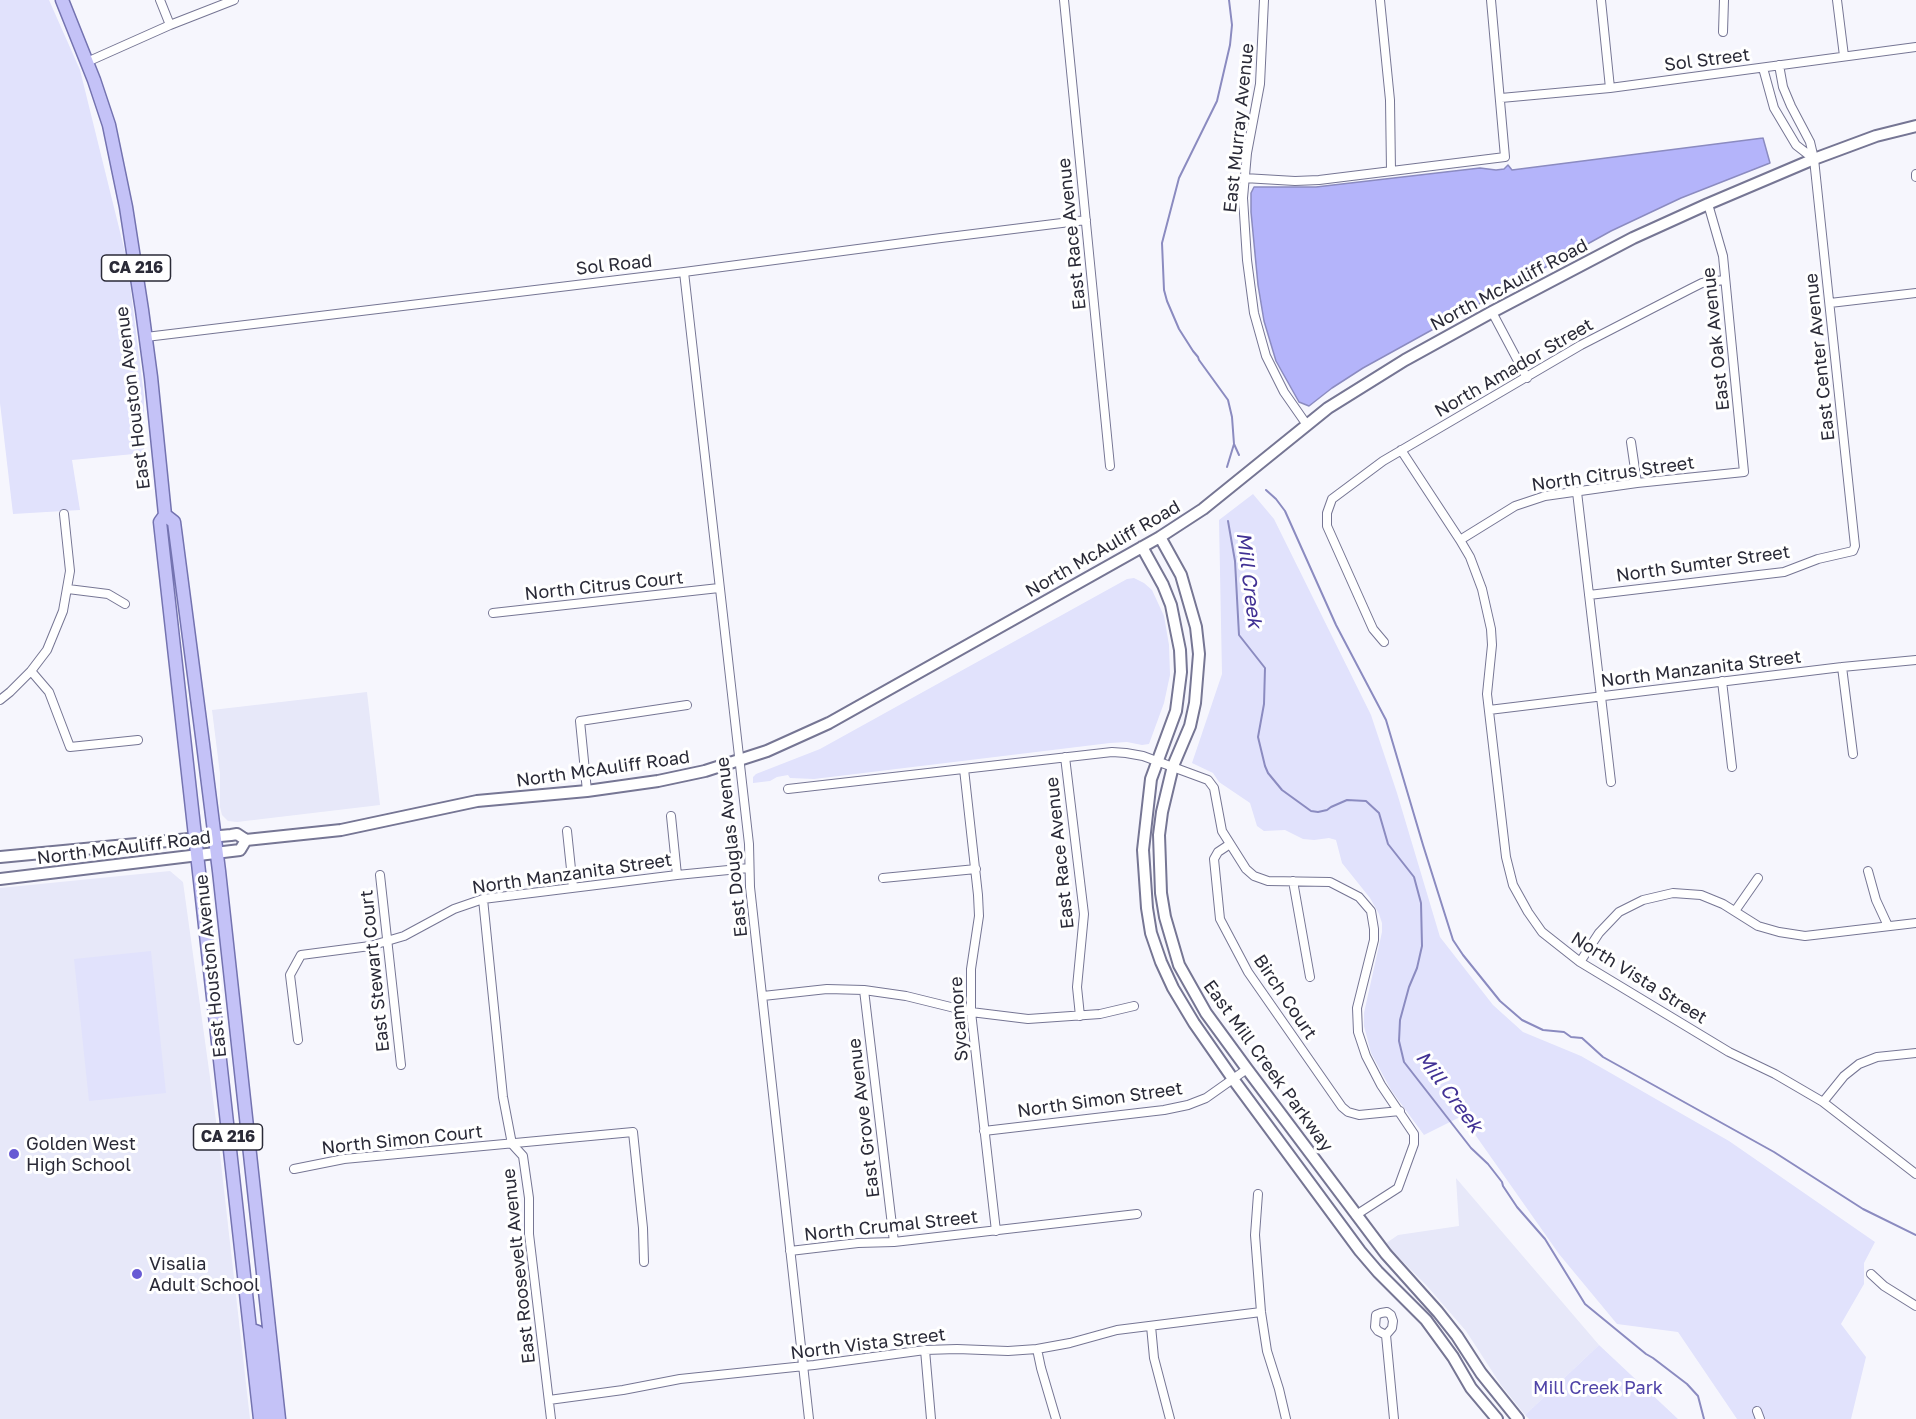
<!DOCTYPE html>
<style>
body{margin:0}
canvas{display:block;background:#f6f6fd}
</style>
<canvas width="1916" height="1419"></canvas>
<script>
const context = document.querySelector('canvas').getContext('2d');
context.lineJoin = 'round';
function fill(path, color) {
  context.fillStyle = color;
  context.fill(path, 'evenodd');
}
function poly(rows) {
  const path = new Path2D();
  for (const r of rows) {
    path.moveTo(r[0], r[1]);
    for (let i = 2; i < r.length; i += 2) path.lineTo(r[i], r[i + 1]);
  }
  return path;
}
function trace(path, color, width, dash) {
  context.strokeStyle = color;
  context.lineWidth = width;
  context.lineCap = dash ? 'butt' : 'round';
  context.setLineDash(dash || []);
  context.stroke(path);
}
function drawText(font, color, halo, rows, align = 'center') {
  context.font = font + ' "Golos Text",sans-serif';
  context.lineWidth = 6;
  context.setLineDash([]);
  context.textBaseline = 'middle';
  context.strokeStyle = halo;
  context.fillStyle = color;
  for (const [text, x, y, turn = 0] of rows) {
    context.save();
    context.translate(x, y);
    context.rotate((+turn || 0) * Math.PI / 180);
    context.textAlign = isNaN(turn) ? turn : align;
    if (halo) context.strokeText(text, 0, 0);
    context.fillText(text, 0, 0);
    context.restore();
  }
}
fill(poly([
 [367,692,380,805,237,822,228,821,222,815,220,807,220,774,212,710],
 [170,871,183,882,217,1128,250,1419,0,1419,0,888],
 [1456,1178,1599,1345,1525,1415,1501,1385,1466,1331,1427,1286,1385,1244,1398,1235,1459,1226]
]), '#e7e8f9');
fill(poly([
 [0,0,49,0,80,70,127,260,144,396,144,453,72,460,80,510,13,514,0,403],
 [1253,494,1274,519,1371,715,1397,793,1440,937,1493,1005,1523,1032,1581,1056,1729,1141,1875,1242,1864,1263,1864,1284,1841,1324,1866,1357,1851,1419,1737,1419,1678,1332,1617,1324,1559,1254,1462,1116,1424,1135,1391,1090,1371,1053,1364,1026,1364,1013,1382,932,1382,923,1379,914,1370,898,1342,863,1336,840,1329,838,1314,840,1303,839,1285,830,1264,831,1257,826,1250,803,1219,782,1213,773,1192,763,1222,674,1219,520],
 [1134,578,1144,583,1152,590,1164,616,1169,645,1170,675,1164,703,1149,744,1142,745,1127,742,1110,743,814,779,790,778,788,775,777,777,770,781,753,783,753,777,756,774,820,749,1127,579],
 [151,951,166,1093,89,1101,74,959],
 [1599,1345,1678,1419,1529,1419,1525,1415]
]), '#e1e2fc');
const water = poly([
 [1763,138,1770,163,1681,198,1611,231,1363,368,1332,388,1309,406,1299,402,1276,361,1264,321,1258,285,1251,212,1251,193,1254,187,1316,187,1480,168,1496,170,1504,169,1508,165,1512,170,1763,138]
]);
fill(water, '#b4b4fa');
trace(water, '#8b8bc0', 1.5);
trace(poly([
 [1234,444,1239,455],
 [1227,467,1234,444,1232,417,1228,400,1199,360,1198,357,1193,351,1179,329,1167,301,1164,290,1162,243,1179,178,1217,101,1230,45,1232,25,1229,0],
 [1266,490,1276,499,1285,511,1336,625,1386,720,1423,845,1453,940,1463,955,1500,1001,1522,1020,1543,1030,1564,1032,1571,1037,1582,1038,1603,1057,1774,1152,1863,1209,1916,1235],
 [1228,521,1235,561,1239,635,1265,668,1264,704,1258,737,1265,766,1268,773,1282,790,1311,811,1318,812,1327,810,1331,807,1347,800,1366,801,1379,813,1388,844,1414,877,1421,903,1422,946,1417,968,1409,987,1400,1020,1399,1041,1404,1062,1471,1148,1488,1164,1502,1182,1503,1186,1517,1207,1545,1239,1585,1304,1646,1354,1653,1358,1687,1384,1698,1396,1704,1419]
]), '#8b8bc0', 2);
const minor = poly([
 [160,0,170,25],
 [1064,0,1110,466],
 [1264,0,1260,84,1247,153,1243,198,1247,260,1254,313,1266,356,1284,392,1307,425],
 [1380,0,1390,100,1391,171],
 [1601,0,1610,88],
 [1837,0,1844,56],
 [1723,32,1724,0],
 [87,62,170,25,234,0],
 [1763,68,1774,108,1796,145,1814,159],
 [1501,98,1610,88,1916,47],
 [1916,174,1916,177],
 [1244,178,1295,181,1319,180,1505,157,1491,0],
 [684,272,749,844,750,887,809,1419],
 [1830,303,1916,293],
 [1492,312,1527,378],
 [146,337,684,272,941,238,1086,220],
 [1631,442,1637,483],
 [1401,450,1460,540,1470,557,1482,589,1491,629,1492,645,1487,694,1506,857,1513,885,1528,912,1542,932,1580,962,1729,1052,1775,1074,1823,1102,1916,1174],
 [1577,492,1611,782],
 [1460,540,1515,506,1545,496,1637,483,1744,472,1723,256,1708,204],
 [68,589,108,594,125,604],
 [1589,595,1784,572,1818,559,1853,551,1855,546,1814,159,1810,142,1791,106,1783,87,1779,65],
 [493,613,719,588],
 [1384,642,1373,629,1327,526,1327,513,1332,499,1383,461,1581,345,1690,289,1702,283,1724,280],
 [1842,667,1853,754],
 [31,671,49,692,70,747,138,740],
 [1722,681,1732,767],
 [0,700,10,692,31,671,47,650,63,611,70,571,64,514],
 [1489,710,1842,667,1916,660],
 [1065,757,1084,914,1077,987,1080,1016],
 [964,769,978,895,979,916,971,969,971,1012,996,1231],
 [788,789,1112,752,1126,753,1143,756,1208,780,1214,788,1222,831,1246,869,1254,876,1268,881,1330,882,1359,897,1371,911,1374,929,1374,940,1357,1008,1358,1032,1366,1056,1381,1085,1414,1134,1414,1144,1398,1188,1356,1215],
 [587,791,580,721,687,705],
 [671,816,677,875],
 [567,831,573,888],
 [1230,844,1218,852,1214,859,1220,919,1248,972,1342,1107,1348,1112,1359,1115,1400,1111],
 [1868,871,1876,900,1888,926],
 [380,875,401,1065],
 [883,878,976,869],
 [1293,881,1310,977],
 [483,899,503,1097,512,1144,523,1156,529,1198,529,1234,551,1419],
 [1735,911,1758,878],
 [1580,962,1599,933,1619,912,1643,900,1673,893,1701,895,1723,904,1758,926,1779,932,1805,936,1916,923],
 [864,990,894,1242],
 [763,996,827,989,864,990,906,996,971,1012,1028,1019,1100,1014,1134,1006],
 [298,1040,290,975,301,955,370,946,404,936,454,909,483,899,677,875,749,868],
 [1823,1102,1844,1076,1859,1064,1877,1057,1916,1053],
 [984,1131,1164,1110,1188,1105,1206,1098,1247,1069],
 [294,1169,344,1159,633,1132,643,1228,644,1262],
 [1258,1194,1255,1235,1261,1312,1267,1351,1279,1389,1286,1419],
 [790,1251,858,1243,894,1242,1137,1214],
 [1871,1274,1884,1286,1916,1306],
 [1151,1326,1154,1358,1170,1419],
 [1386,1335,1378,1331,1375,1327,1376,1315,1381,1313,1387,1312,1391,1315,1393,1321,1392,1328,1386,1335,1394,1419],
 [1037,1349,1041,1368,1056,1419],
 [925,1350,931,1419],
 [549,1400,623,1390,680,1379,814,1365,925,1350,957,1349,1008,1351,1037,1349,1070,1343,1117,1330,1261,1312],
 [1757,1411,1760,1419]
]);
const tertiary = poly([
 [1160,537,1181,575,1196,627,1199,654,1195,703,1190,726,1173,766,1162,812,1159,835,1161,893,1165,917,1179,965,1206,1013,1247,1069,1386,1254,1438,1312,1457,1336,1481,1373,1518,1419],
 [1142,547,1163,585,1171,605,1180,650,1181,672,1176,711,1151,779,1143,850,1147,908,1151,933,1161,962,1173,988,1194,1023,1233,1079,1360,1251,1378,1272,1426,1320,1453,1357,1471,1388,1497,1419],
 [0,857,231,835,237,834,246,840,341,830,477,801,587,791,658,781,705,771,767,751,829,723,1160,537,1203,509,1328,408,1405,360,1492,312,1633,238,1708,204,1814,159,1876,136,1916,126],
 [0,879,240,850,246,840]
]);
const primary = poly([
 [62,0,94,80,109,125,126,207,142,310,151,377,165,515,160,522,260,1419],
 [165,515,174,522,203,744,219,871,279,1419],
 [250,1329,258,1332,261,1343,269,1419]
]);
trace(minor, '#767694', 10);
trace(tertiary, '#767694', 14);
trace(primary, '#7473b0', 15);
trace(minor, '#fff', 8);
trace(tertiary, '#fff', 10);
trace(primary, '#c4c2f7', 12);
for (const [x, y, r, color] of [
 [14,1154,6,"#685bd4"],
 [137,1274,6,"#685bd4"]
]) {
  const dot = new Path2D();
  dot.arc(x, y, r, 0, 2 * Math.PI);
  context.fillStyle = color;
  context.fill(dot);
  trace(dot, '#fff', 2);
}
for (const [x, y, w] of [
 [136,268,69],
 [228,1137,69]
]) {
  const box = new Path2D();
  box.roundRect(x - w / 2, y - 13, w, 26, 4.5);
  context.fillStyle = '#fff';
  context.fill(box);
  trace(box, '#2a2a37', 1.5);
}
drawText('bold 16px', '#2a2a37', null, [
 ["CA 216",136,268],
 ["CA 216",228,1137]
]);
drawText('18px', '#2a2a37', '#fff', [
 ["Sol Street",1707,60,-7],
 ["East Murray Avenue",1239,128,-84],
 ["East Race Avenue",1072,234,-96],
 ["Sol Road",614,265,-6],
 ["North McAuliff Road",1509,285,-28],
 ["East Oak Avenue",1716,339,-96],
 ["East Center Avenue",1820,357,-96],
 ["North Amador Street",1514,368,-30],
 ["East Houston Avenue",133,398,-97],
 ["North Citrus Street",1613,474,-8],
 ["North McAuliff Road",1103,549,-30],
 ["North Sumter Street",1703,564,-8],
 ["North Citrus Court",604,586,-6],
 ["North Manzanita Street",1701,669,-7],
 ["North McAuliff Road",603,769,-8],
 ["East Douglas Avenue",732,847,-96],
 ["North McAuliff Road",124,848,-7],
 ["East Race Avenue",1060,853,-96],
 ["North Manzanita Street",572,874,-8],
 ["East Houston Avenue",211,966,-96],
 ["East Stewart Court",375,971,-96],
 ["North Vista Street",1639,978,32],
 ["Birch Court",1285,997,56],
 ["Sycamore",959,1019,-94],
 ["East Mill Creek Parkway",1268,1066,54],
 ["North Simon Street",1100,1100,-8],
 ["East Grove Avenue",864,1118,-97],
 ["North Simon Court",402,1140,-6],
 ["North Crumal Street",891,1226,-6],
 ["East Roosevelt Avenue",519,1266,-96],
 ["North Vista Street",868,1344,-7]
]);
drawText('18px', '#2a2a37', '#fff', [
 ["Golden West",26,1144],
 ["High School",26,1165],
 ["Visalia",149,1264],
 ["Adult School",149,1285]
], 'left');
drawText('18px', '#5044a8', '#fff', [
 ["Mill Creek Park",1598,1388]
]);
drawText('italic 20px', '#413194', '#fff', [
 ["Mill Creek",1249,580,83],
 ["Mill Creek",1449,1092,53]
]);
</script>
